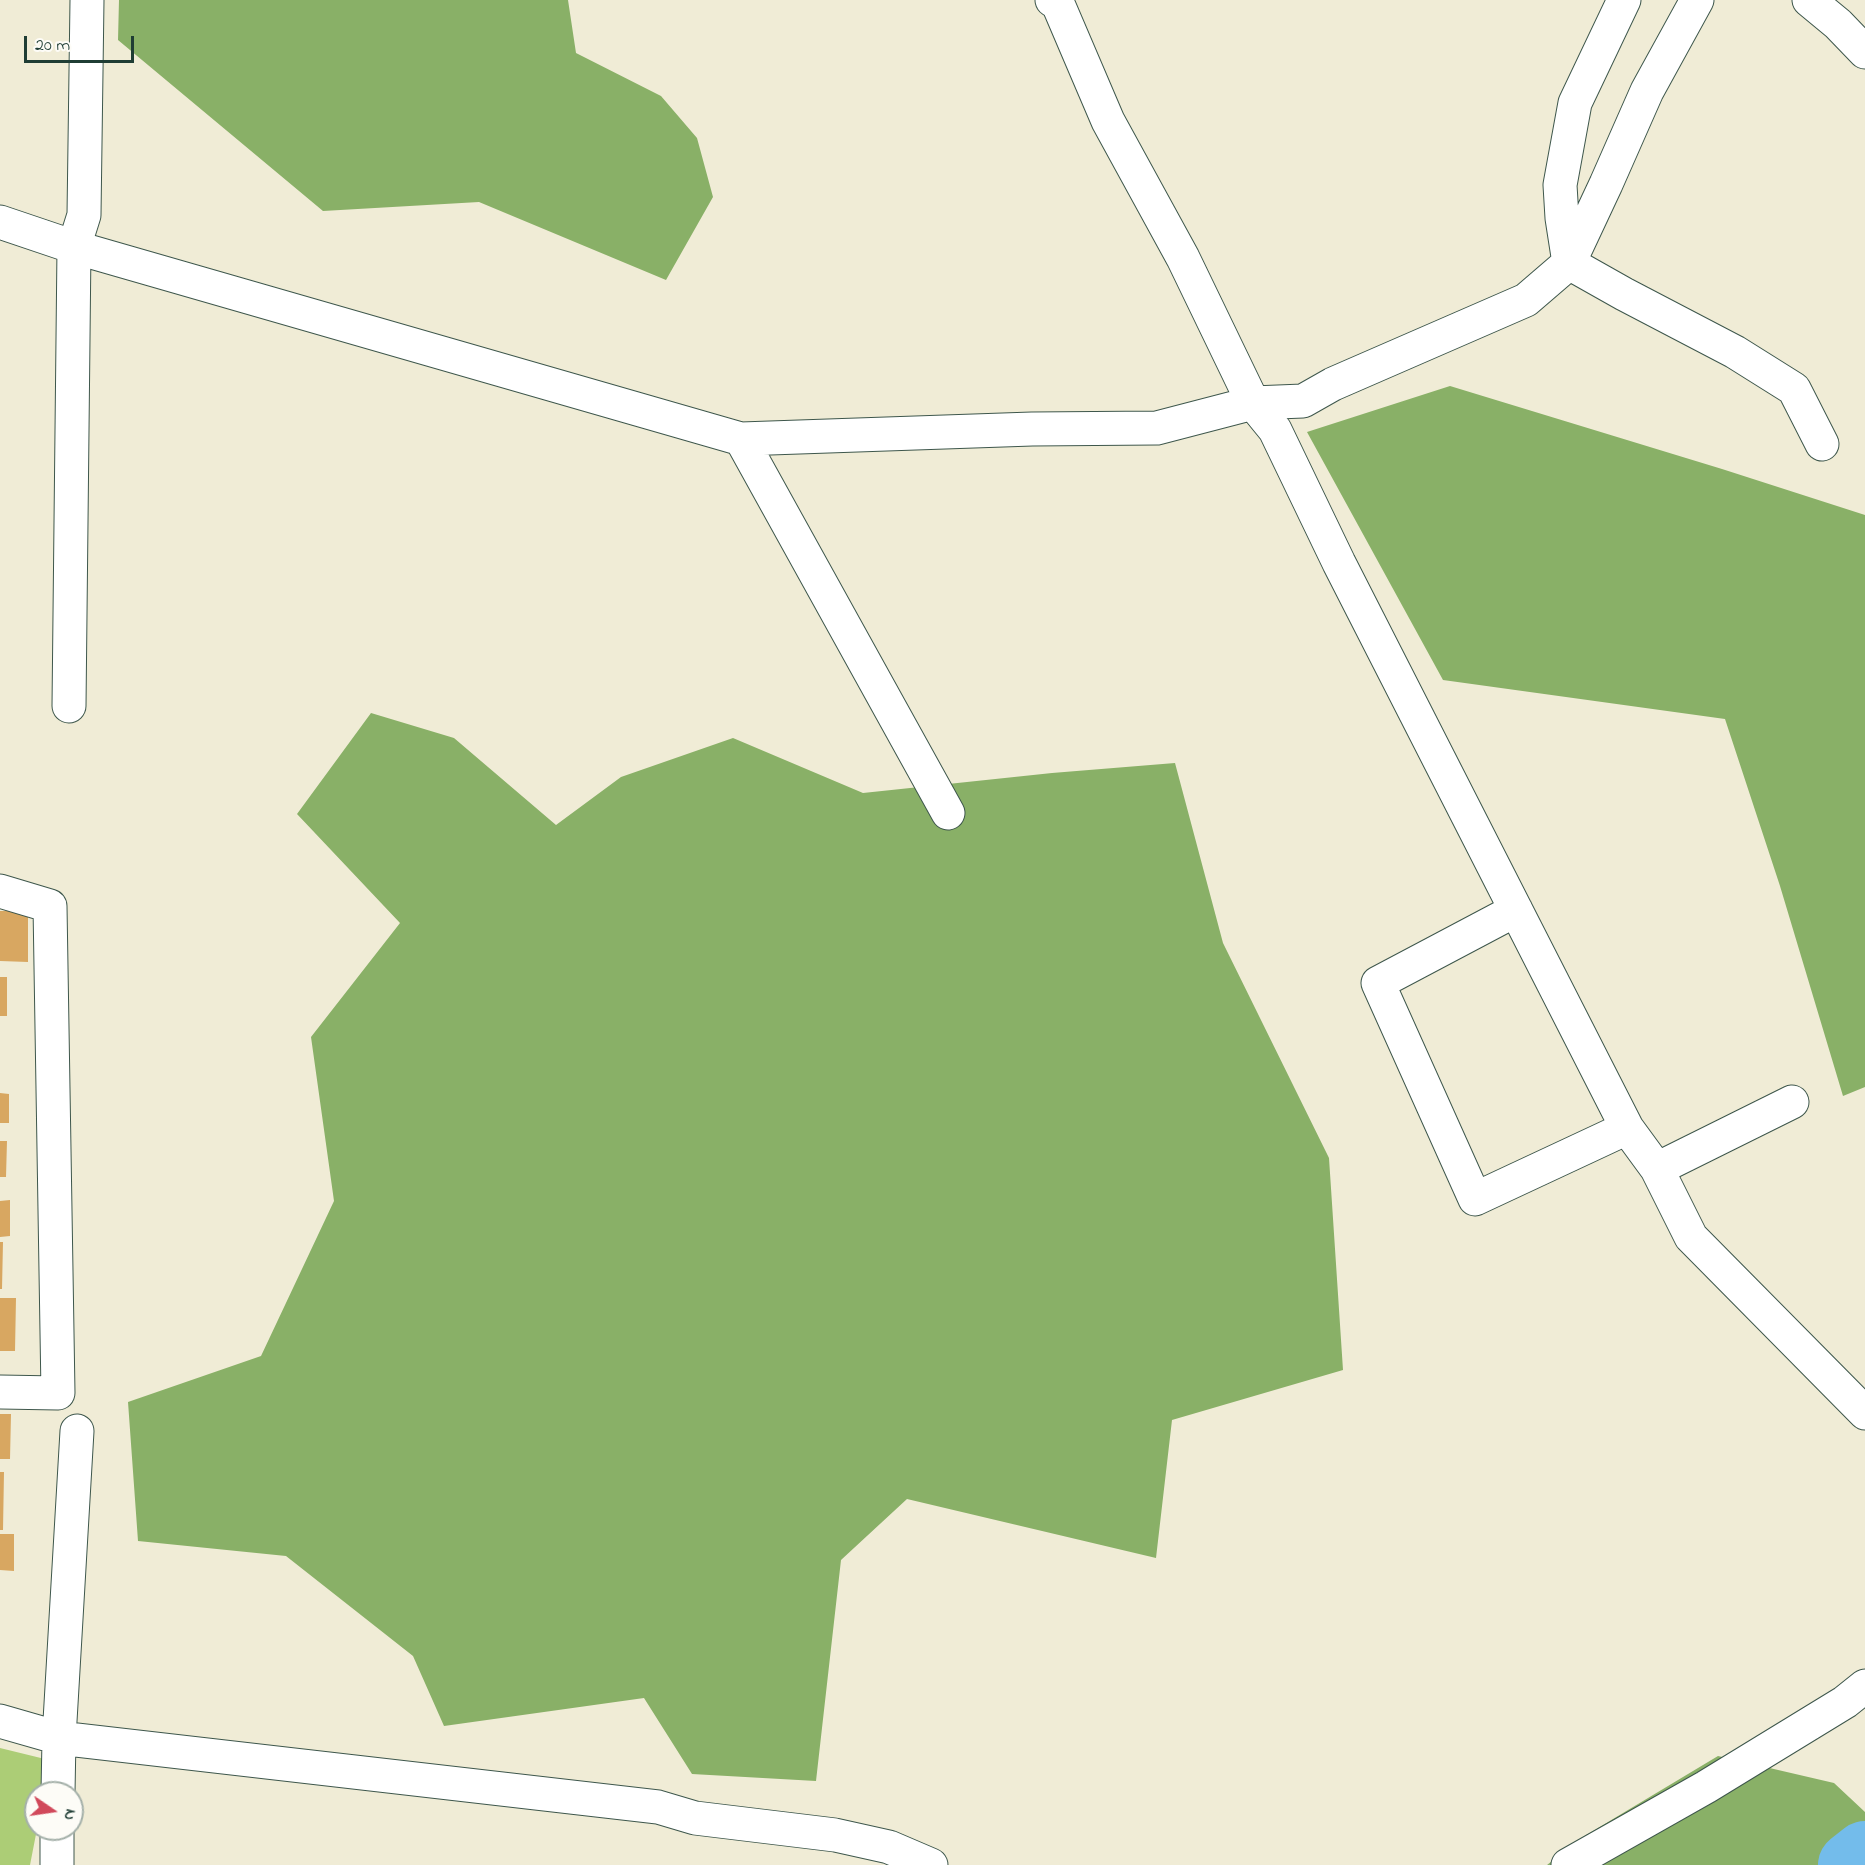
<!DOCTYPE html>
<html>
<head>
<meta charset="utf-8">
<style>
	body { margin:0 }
	#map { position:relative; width:1865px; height:1865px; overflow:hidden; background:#f0ecd6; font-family:"Indie Flower",sans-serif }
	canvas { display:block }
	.north { position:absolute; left:24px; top:1781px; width:60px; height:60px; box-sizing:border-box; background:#fdfcf7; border:2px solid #a4b0a9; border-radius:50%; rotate:103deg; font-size:16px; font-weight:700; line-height:24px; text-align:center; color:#1f3d34 }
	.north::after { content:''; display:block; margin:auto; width:21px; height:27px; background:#d1495b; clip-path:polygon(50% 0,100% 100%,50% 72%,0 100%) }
	.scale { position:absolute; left:24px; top:36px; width:110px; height:27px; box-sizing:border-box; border:3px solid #1f3d34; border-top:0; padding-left:8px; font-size:18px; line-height:21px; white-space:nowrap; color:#1f3d34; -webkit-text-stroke:4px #fdfcf7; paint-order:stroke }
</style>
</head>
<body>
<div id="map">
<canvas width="1865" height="1865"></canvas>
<div class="north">N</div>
<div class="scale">20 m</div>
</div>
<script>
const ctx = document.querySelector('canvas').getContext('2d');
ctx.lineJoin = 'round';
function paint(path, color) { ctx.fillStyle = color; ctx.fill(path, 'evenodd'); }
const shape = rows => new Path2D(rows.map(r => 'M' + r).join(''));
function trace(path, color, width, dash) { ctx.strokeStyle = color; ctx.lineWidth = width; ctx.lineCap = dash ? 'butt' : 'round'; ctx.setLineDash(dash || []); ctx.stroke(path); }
paint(shape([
	[0,1748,49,1760,43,1793,36,1793,37,1829,30,1865,0,1865]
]), '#accd76');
paint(shape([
	[119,0,568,0,576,53,661,96,697,138,713,197,666,280,479,202,323,211,118,40],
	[1450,386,1722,469,1865,515,1865,1087,1843,1096,1780,886,1725,719,1443,680,1307,432],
	[371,713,454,738,556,825,621,777,733,738,863,793,1052,773,1175,763,1223,943,1329,1158,1343,1370,1172,1420,1156,1558,907,1499,841,1560,816,1781,692,1774,644,1698,444,1726,413,1656,286,1556,138,1541,128,1402,261,1356,334,1201,311,1037,400,923,297,814],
	[1718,1756,1834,1783,1865,1812,1865,1865,1547,1865,1578,1840]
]), '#89b067');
trace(shape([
	[1851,1865,1865,1854]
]), '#73bceb', 66);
paint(shape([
	[0,911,28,911,28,962,0,961],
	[0,977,7,977,7,1016,0,1016],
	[0,1093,9,1094,9,1123,0,1123],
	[0,1141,7,1141,6,1177,0,1177],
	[10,1200,10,1236,0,1237,0,1201],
	[0,1242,3,1242,2,1289,0,1289],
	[0,1298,16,1298,15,1351,0,1351],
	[0,1414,11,1414,10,1459,0,1459],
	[0,1472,4,1472,3,1530,0,1530],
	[0,1534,14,1534,14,1571,0,1570]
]), '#d8a761');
const minor = shape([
	[1052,0,1058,4,1108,121,1183,258,1253,403,1275,430,1339,563,1627,1128,1657,1169,1691,1237,1865,1413],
	[1809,0,1838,24,1865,52],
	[0,222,74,247,741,439,1032,429,1157,428,1253,403,1303,401,1333,384,1526,300,1569,263,1606,184,1647,91,1697,0],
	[1569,263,1624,294,1735,352,1794,389,1822,444],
	[1569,263,1562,218,1560,185,1575,103,1624,0],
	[741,439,948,813],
	[69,706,74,247,84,215,87,0],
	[0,891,50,906,58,1393,0,1392],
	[1516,910,1378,983,1475,1199,1627,1128],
	[1657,1169,1792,1102],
	[0,1721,59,1738,658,1807,695,1818,835,1835,889,1847,931,1865],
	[58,1793,59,1738,77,1431],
	[57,1865,57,1829],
	[1568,1865,1706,1787,1845,1702,1865,1686]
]);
trace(minor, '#3e574c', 35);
trace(minor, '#fff', 33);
</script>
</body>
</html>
